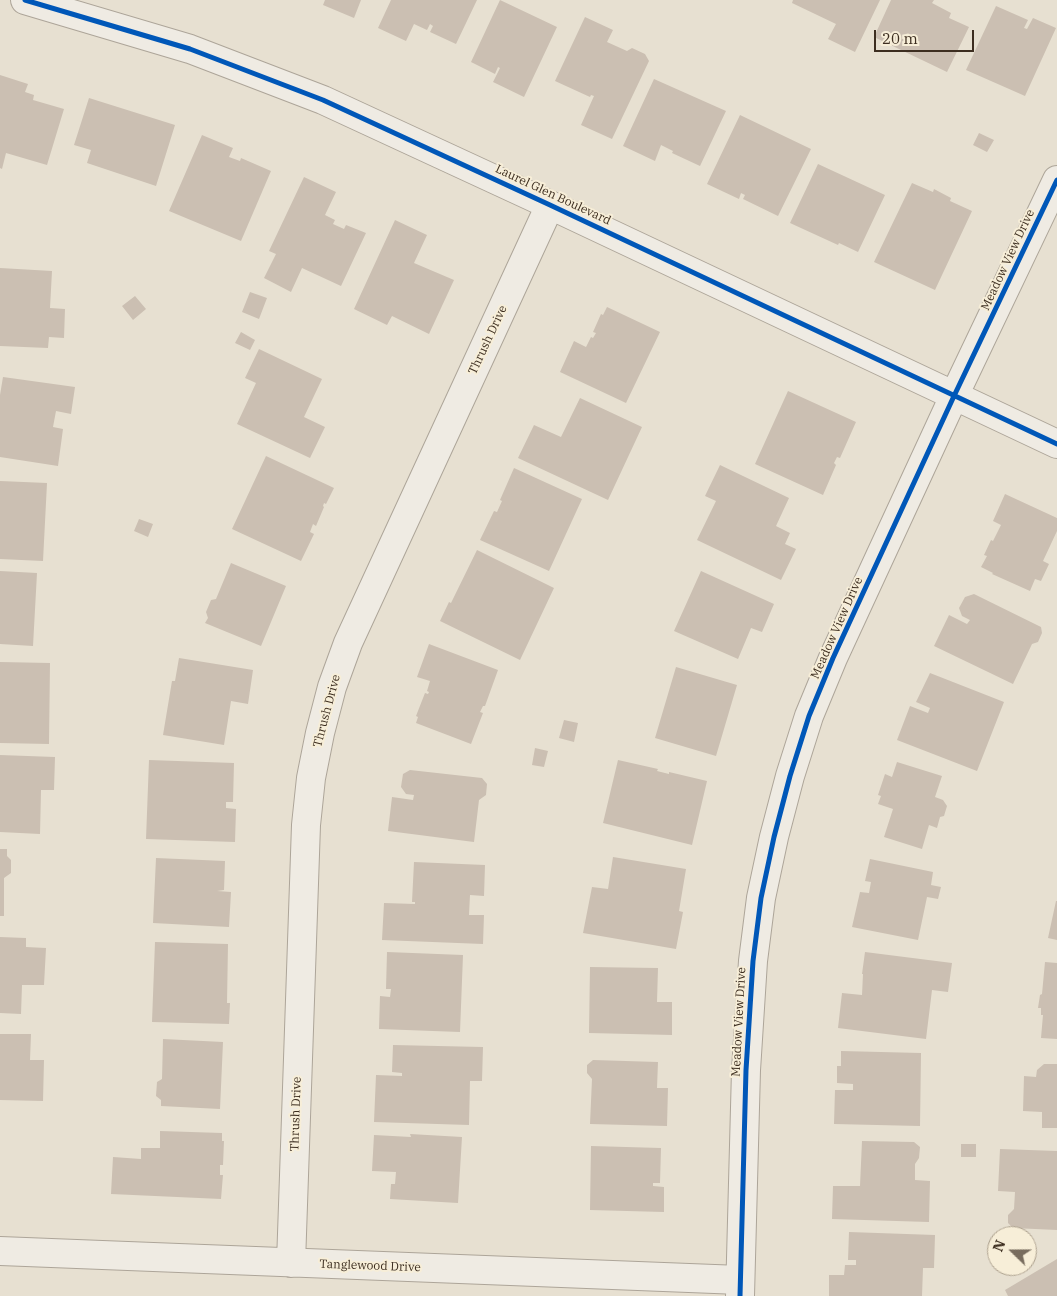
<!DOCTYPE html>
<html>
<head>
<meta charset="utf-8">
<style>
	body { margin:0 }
	#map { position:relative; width:1057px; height:1296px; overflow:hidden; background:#e7e0d1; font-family:"IBM Plex Serif",serif }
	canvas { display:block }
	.north { position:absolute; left:987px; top:1226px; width:50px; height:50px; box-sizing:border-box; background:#f7eed8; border:1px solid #ada18e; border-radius:50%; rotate:292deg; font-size:14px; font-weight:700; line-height:20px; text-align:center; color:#3d2e20 }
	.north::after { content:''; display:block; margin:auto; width:18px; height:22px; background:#786c5e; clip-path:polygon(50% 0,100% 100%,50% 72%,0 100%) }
	.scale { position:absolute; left:874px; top:30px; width:100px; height:22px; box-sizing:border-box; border:2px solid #3d2e20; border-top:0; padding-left:6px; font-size:15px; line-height:18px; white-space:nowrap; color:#3d2e20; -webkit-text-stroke:4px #f7eed8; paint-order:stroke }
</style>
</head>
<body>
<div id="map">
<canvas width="1057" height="1296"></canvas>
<div class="north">N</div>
<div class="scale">20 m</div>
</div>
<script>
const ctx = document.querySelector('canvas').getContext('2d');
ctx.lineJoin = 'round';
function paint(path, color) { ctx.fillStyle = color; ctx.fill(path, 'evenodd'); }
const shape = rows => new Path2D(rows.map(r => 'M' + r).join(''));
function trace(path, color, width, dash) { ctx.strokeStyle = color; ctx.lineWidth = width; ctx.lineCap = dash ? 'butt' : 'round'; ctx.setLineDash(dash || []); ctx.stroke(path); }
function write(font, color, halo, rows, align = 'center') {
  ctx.font = font + ' "IBM Plex Serif",serif'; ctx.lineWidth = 4; ctx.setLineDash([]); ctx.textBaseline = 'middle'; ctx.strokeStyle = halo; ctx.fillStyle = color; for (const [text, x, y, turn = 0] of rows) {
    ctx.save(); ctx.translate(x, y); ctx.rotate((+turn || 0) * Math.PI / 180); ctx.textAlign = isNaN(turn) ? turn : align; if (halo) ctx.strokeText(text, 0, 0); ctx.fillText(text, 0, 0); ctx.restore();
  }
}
paint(shape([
	[325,0,361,0,354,18,323,5],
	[391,0,477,0,456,44,430,32,433,26,430,24,427,30,414,24,406,41,378,28],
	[500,0,557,27,524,97,493,82,500,68,498,67,495,74,471,62],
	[793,0,880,0,855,52,828,39,836,24,792,3],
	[891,0,934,0,932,3,951,13,949,18,969,27,947,72,874,37],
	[996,6,1028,20,1024,28,1027,29,1033,18,1056,28,1025,96,966,70],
	[585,17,613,30,607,42,627,51,632,48,645,54,649,61,612,139,581,125,594,96,591,95,590,97,555,81],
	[0,75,28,84,25,92,34,95,33,100,64,109,47,165,6,153,2,169,0,168],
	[654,79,726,111,700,166,672,153,673,151,661,145,655,161,623,146],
	[89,98,175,125,156,186,87,163,91,150,74,145],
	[740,115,811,149,778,216,743,199,745,195,741,193,739,199,707,184],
	[979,133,994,140,987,152,973,145],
	[202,135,233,148,229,157,240,161,241,158,271,171,241,241,169,211],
	[818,164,885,195,858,252,839,243,838,245,790,223],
	[304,177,336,192,325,215,335,220,333,224,344,229,346,225,366,233,341,286,302,268,291,292,264,278,276,254,269,251],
	[912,183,933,192,934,189,951,198,950,201,972,211,935,290,874,262],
	[395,220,427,235,414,263,454,280,429,334,392,316,387,325,354,309],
	[0,268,52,271,50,308,65,309,64,338,49,337,48,348,0,346],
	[250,292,267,298,259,319,242,312],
	[135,296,146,309,133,320,122,306],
	[607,307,660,332,626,403,560,372,574,341,586,347,591,337,593,338,596,333,593,332,601,314,603,315],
	[241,332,255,340,250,350,235,343],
	[259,349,322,379,304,417,325,427,310,458,237,424,256,383,245,378],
	[3,377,75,387,71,414,56,411,53,427,63,429,58,466,0,457,0,395],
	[788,391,856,422,840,458,837,457,834,463,836,465,823,495,755,464],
	[580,398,642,427,608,500,518,458,534,425,561,437],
	[266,456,334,488,326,504,324,503,323,506,324,507,316,526,313,524,310,532,314,534,301,561,232,529],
	[720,465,789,498,776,526,790,533,785,544,796,549,781,580,697,540,716,501,705,496],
	[514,468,582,499,549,571,480,540,494,511,497,512,502,501,500,500],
	[0,481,47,483,43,561,0,559],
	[1005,494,1057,518,1057,531,1043,561,1049,564,1041,581,1035,579,1030,591,992,574,993,573,981,567,987,556,984,555,991,540,993,541,1001,525,993,521],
	[139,519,153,524,148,537,134,531],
	[477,550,554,588,520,660,440,621,449,602,451,603],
	[231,563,286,586,261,646,205,623,208,618,206,612,211,600,216,599],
	[0,571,37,573,33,646,0,644],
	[701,571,774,604,762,632,751,628,738,659,674,631],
	[974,594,1041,627,1042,633,1038,642,1032,644,1013,684,934,646,949,615,967,624,970,620,962,616,959,608,965,597],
	[429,644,498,670,485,706,483,706,480,712,483,713,471,744,416,723,418,717,416,716,425,693,428,694,429,692,427,691,430,681,417,677],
	[179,658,253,670,248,704,231,701,224,745,163,735,172,681,175,681],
	[0,662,50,663,49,744,0,743],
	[676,667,737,685,716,756,655,738],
	[930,673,1004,702,977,771,897,740,910,706,928,713,930,708,916,702],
	[564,720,578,723,574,742,559,738],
	[535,748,548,751,544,767,532,765],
	[0,755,55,757,54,790,41,790,40,834,0,832],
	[149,760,234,763,233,802,226,802,226,808,236,809,235,842,146,839],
	[618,760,658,769,657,771,669,774,669,772,707,781,692,845,603,823],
	[897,762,942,776,935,797,943,800,947,806,944,816,940,817,937,828,929,825,922,849,884,837,893,809,878,804,881,796,878,795,885,774,892,777],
	[410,770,482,778,487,784,486,795,479,800,474,842,388,831,392,797,413,800,414,795,406,794,401,787,403,774],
	[0,849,7,849,7,856,11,860,11,873,4,878,4,916,0,916],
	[613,857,686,869,679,911,683,912,676,949,583,933,592,887,608,889],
	[156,858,225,861,224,890,217,891,231,892,229,927,153,923],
	[870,859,933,872,931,885,941,887,938,899,927,897,918,940,852,927,860,892,869,893,871,882,865,881],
	[414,862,485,865,484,896,470,895,469,915,484,915,483,944,382,940,384,903,415,904,415,902,412,902],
	[1056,901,1057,901,1057,940,1048,938],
	[0,937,26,938,26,947,46,948,44,985,22,985,21,1014,0,1013],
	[155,942,228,944,227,1003,230,1003,229,1024,152,1022],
	[387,952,463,955,460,1032,379,1029,380,996,390,997,391,989,386,989],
	[865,952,952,963,948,992,932,990,926,1039,838,1028,842,993,862,995,863,974,862,974],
	[1045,962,1057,963,1057,1039,1041,1038,1043,1015,1041,1015,1041,1008,1038,1008,1040,995,1042,994],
	[590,967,658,968,657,1002,672,1002,672,1035,589,1033],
	[0,1034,31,1034,30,1060,44,1060,43,1101,0,1100],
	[163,1039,223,1042,220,1109,161,1106,161,1100,156,1096,157,1082,162,1079],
	[393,1045,483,1047,482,1081,470,1081,469,1125,374,1122,376,1075,402,1076,402,1073,392,1072],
	[841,1051,921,1053,920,1126,834,1124,835,1090,853,1090,853,1084,837,1083,837,1066,841,1066],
	[593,1060,658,1062,657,1088,668,1088,667,1126,590,1124,592,1079,587,1073,587,1065],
	[1044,1064,1057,1064,1057,1128,1042,1128,1042,1112,1023,1111,1024,1076,1036,1077,1037,1070],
	[160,1131,222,1133,222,1141,224,1141,223,1165,220,1165,220,1175,223,1175,221,1199,111,1194,113,1157,141,1159,141,1148,160,1148],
	[410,1134,462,1137,458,1203,390,1199,391,1184,395,1184,396,1172,372,1171,374,1135,411,1137],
	[862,1141,914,1142,920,1147,919,1158,915,1164,915,1180,930,1181,929,1222,832,1219,833,1186,860,1186],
	[961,1144,976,1144,976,1157,961,1157],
	[591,1146,661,1148,660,1183,653,1183,653,1186,664,1187,664,1212,590,1210],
	[1000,1149,1057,1151,1057,1230,1013,1228,1008,1223,1008,1215,1014,1209,1015,1192,998,1191],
	[849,1232,935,1235,934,1268,923,1268,922,1296,829,1296,829,1275,844,1275,845,1265,856,1265,856,1260,848,1260],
	[1057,1259,1057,1296,1008,1296,1005,1290],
	[1001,1266,1021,1266,1021,1268,1001,1269]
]), '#cbbfb2');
const minor = shape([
	[25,0,190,49,323,100,550,205,1057,444],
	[0,1251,740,1280],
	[291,1263,306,825,311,778,320,733,332,687,348,643,550,205],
	[740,1296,746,1070,753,961,761,898,774,837,790,776,809,716,833,658,954,396,1057,180]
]);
trace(minor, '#ada599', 30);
trace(minor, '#efebe3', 28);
trace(shape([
	[25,0,190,49,323,100,550,205,1057,444],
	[740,1296,746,1070,753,961,761,898,774,837,790,776,809,716,833,658,954,396,1057,180]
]), '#0057b8', 5);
write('12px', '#3d2e20', '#f7eed8', [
	["Laurel Glen Boulevard",553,195,25],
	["Meadow View Drive",1008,260,-65],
	["Thrush Drive",488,340,-65],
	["Meadow View Drive",837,628,-66],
	["Thrush Drive",327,711,-75],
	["Meadow View Drive",739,1022,-87],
	["Thrush Drive",296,1114,-88],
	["Tanglewood Drive",370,1266,2]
]);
</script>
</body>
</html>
